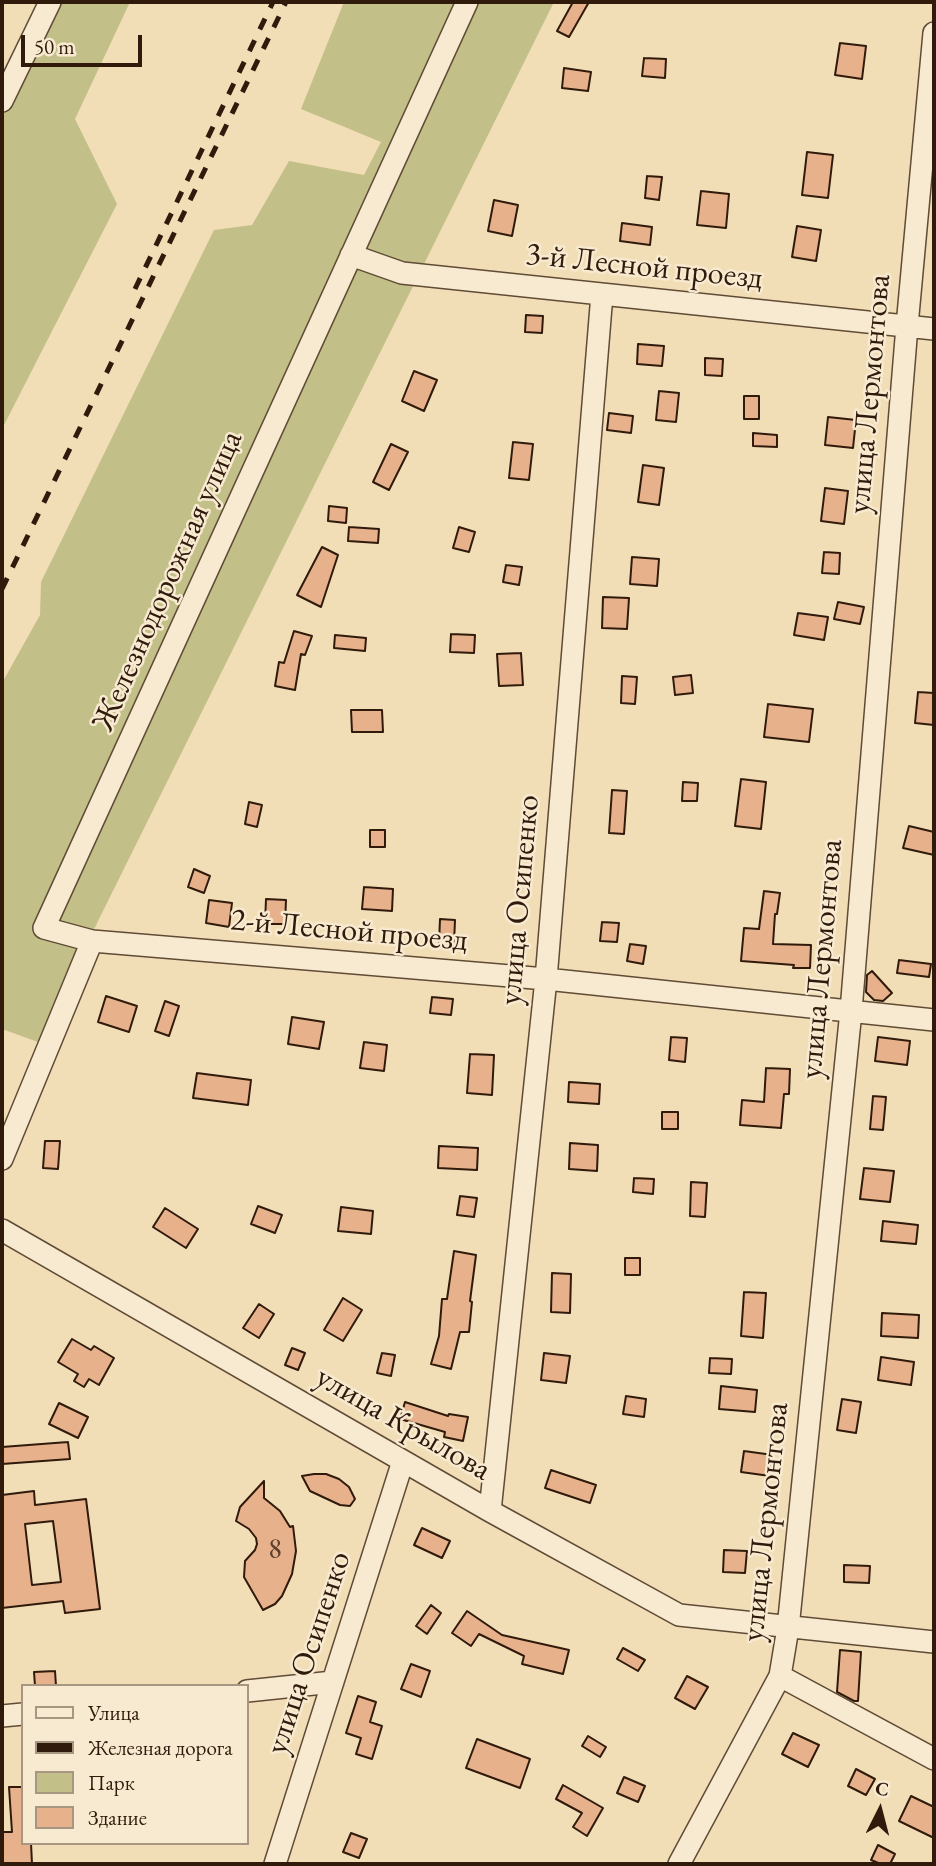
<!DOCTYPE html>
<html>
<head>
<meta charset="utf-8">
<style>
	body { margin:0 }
	#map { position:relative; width:936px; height:1866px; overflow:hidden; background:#f2deb6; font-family:"EB Garamond",serif }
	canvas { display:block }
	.frame { position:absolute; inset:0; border:4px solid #301a0c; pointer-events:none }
	.legend { position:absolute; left:21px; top:1684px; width:228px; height:161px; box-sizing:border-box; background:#f7ead0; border:2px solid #a79782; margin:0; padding:9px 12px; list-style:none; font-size:21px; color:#301a0c }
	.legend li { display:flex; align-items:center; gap:14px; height:35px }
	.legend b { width:35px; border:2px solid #a79782 }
	.north { position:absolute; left:845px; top:1775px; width:70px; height:70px; -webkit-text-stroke:5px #f7ead0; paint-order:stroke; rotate:6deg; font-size:19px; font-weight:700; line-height:28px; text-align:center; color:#301a0c }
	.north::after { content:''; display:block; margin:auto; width:24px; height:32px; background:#301a0c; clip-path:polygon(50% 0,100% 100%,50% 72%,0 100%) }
	.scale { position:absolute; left:21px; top:35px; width:121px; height:32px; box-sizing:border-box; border:4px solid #301a0c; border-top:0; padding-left:9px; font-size:21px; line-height:24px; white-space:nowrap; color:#301a0c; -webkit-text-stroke:5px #f7ead0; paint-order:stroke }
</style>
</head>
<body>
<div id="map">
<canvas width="936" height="1866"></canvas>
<div class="frame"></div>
<ul class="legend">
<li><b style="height:9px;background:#f7ead0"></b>Улица</li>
<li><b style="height:9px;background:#301a0c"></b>Железная дорога</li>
<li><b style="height:19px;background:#c2bf88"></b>Парк</li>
<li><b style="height:19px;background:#e6b18b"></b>Здание</li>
</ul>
<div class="north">С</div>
<div class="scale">50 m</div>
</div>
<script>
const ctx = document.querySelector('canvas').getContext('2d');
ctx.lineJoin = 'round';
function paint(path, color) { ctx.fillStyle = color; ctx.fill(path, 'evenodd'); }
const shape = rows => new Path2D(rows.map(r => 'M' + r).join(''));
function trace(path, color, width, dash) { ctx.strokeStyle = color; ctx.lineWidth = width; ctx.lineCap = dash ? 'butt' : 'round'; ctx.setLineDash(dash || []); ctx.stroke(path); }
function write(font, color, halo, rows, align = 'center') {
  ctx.font = font + ' "EB Garamond",serif'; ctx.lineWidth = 5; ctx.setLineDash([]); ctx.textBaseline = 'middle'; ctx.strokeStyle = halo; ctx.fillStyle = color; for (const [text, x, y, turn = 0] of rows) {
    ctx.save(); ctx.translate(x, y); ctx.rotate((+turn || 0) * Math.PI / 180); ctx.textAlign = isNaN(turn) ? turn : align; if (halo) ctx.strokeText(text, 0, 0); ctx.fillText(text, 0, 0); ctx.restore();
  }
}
paint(shape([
	[56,2,130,2,75,119,117,204,2,429,2,112],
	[344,2,554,2,38,1042,2,1029,2,683,40,615,41,582,214,230,252,225,289,161,364,175,381,142,301,109]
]), '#c2bf88');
const building = shape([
	[573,2,589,2,569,37,557,31,573,2],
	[840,43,866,46,862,79,835,75,840,43],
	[644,58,666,59,665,78,642,76,644,58],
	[564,68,591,72,588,91,562,88,564,68],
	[807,152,833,155,828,198,802,195,807,152],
	[647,176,662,177,659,200,645,198,647,176],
	[701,191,729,194,726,228,697,225,701,191],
	[494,200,518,205,512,236,488,231,494,200],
	[622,223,652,227,650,245,620,241,622,223],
	[797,226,821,230,816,261,792,257,797,226],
	[526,315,543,316,542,333,525,332,526,315],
	[638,344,664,346,662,366,637,364,638,344],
	[705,358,723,359,722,376,705,375,705,358],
	[414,371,437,380,424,411,402,401,414,371],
	[659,391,679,393,676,422,656,420,659,391],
	[744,396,759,396,759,419,744,419,744,396],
	[609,413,633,416,631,433,607,430,609,413],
	[828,417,856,420,853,448,825,445,828,417],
	[753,433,777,435,777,447,753,446,753,433],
	[513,442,533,444,529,480,509,478,513,442],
	[391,444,408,452,389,490,373,482,391,444],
	[643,465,664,468,659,505,638,502,643,465],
	[825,488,848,491,844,524,821,521,825,488],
	[329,506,347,508,346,523,328,521,329,506],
	[349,527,379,529,378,543,348,541,349,527],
	[459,527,475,532,469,552,453,548,459,527],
	[322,547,338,555,321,607,297,595,322,547],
	[824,552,840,553,839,574,822,573,824,552],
	[632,557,659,559,657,586,630,584,632,557],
	[506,565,522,567,519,585,503,582,506,565],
	[603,597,629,598,627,629,602,628,603,597],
	[838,602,864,607,860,624,834,619,838,602],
	[798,613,828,617,824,640,794,635,798,613],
	[294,631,312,636,305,655,301,654,295,690,275,686,279,662,284,663,294,631],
	[451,634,475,635,474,653,450,652,451,634],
	[335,635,366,638,365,651,334,648,335,635],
	[521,653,523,685,499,686,497,654,521,653],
	[691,675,693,693,675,695,673,677,691,675],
	[622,676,637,677,635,704,621,703,622,676],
	[918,692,934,693,934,725,915,723,918,692],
	[768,704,813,709,809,742,764,737,768,704],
	[351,710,382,710,383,732,352,732,351,710],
	[741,779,766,782,761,829,735,826,741,779],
	[683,782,698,783,697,801,682,801,683,782],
	[612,790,627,791,624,834,609,833,612,790],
	[249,802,262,805,257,827,245,824,249,802],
	[909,826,934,832,934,855,903,848,909,826],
	[370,830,385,830,385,847,370,847,370,830],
	[194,869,210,876,204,893,188,887,194,869],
	[364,887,393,889,392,911,362,909,364,887],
	[764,891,780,893,777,914,775,914,773,944,811,945,810,968,793,968,794,965,741,961,744,928,759,929,764,891],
	[266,899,286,900,285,924,265,924,266,899],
	[209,900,232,903,229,927,206,923,209,900],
	[440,919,455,920,454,944,439,943,440,919],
	[602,922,619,923,617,942,600,941,602,922],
	[630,944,646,946,643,964,627,961,630,944],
	[899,960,931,964,929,977,897,973,899,960],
	[872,971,892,993,883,1001,874,1000,866,992,867,975,872,971],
	[106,996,137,1006,129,1032,98,1022,106,996],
	[432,997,453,999,451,1015,430,1013,432,997],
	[165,1001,179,1006,169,1036,155,1031,165,1001],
	[292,1017,324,1022,319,1049,288,1044,292,1017],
	[671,1037,687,1038,685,1062,669,1060,671,1037],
	[878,1037,910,1041,907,1065,875,1061,878,1037],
	[364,1042,387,1045,384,1071,360,1068,364,1042],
	[470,1054,494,1055,492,1095,467,1093,470,1054],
	[766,1068,790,1069,789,1094,784,1094,781,1128,740,1125,742,1100,764,1102,766,1068],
	[197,1073,251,1080,248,1105,193,1098,197,1073],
	[569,1082,600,1084,599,1104,568,1102,569,1082],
	[873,1096,886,1097,883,1130,870,1129,873,1096],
	[662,1112,678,1112,678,1129,662,1129,662,1112],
	[45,1141,60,1141,58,1169,43,1168,45,1141],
	[570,1143,598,1145,597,1171,569,1169,570,1143],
	[439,1146,478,1148,477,1170,438,1168,439,1146],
	[864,1168,894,1171,890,1202,860,1199,864,1168],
	[634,1178,654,1179,653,1194,633,1192,634,1178],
	[691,1182,707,1183,705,1217,690,1216,691,1182],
	[460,1196,477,1198,474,1217,457,1215,460,1196],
	[258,1206,282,1215,275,1233,251,1224,258,1206],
	[341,1207,373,1211,371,1234,338,1231,341,1207],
	[165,1208,198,1229,186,1248,153,1227,165,1208],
	[883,1221,918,1225,916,1244,881,1241,883,1221],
	[454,1251,476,1255,470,1301,472,1302,469,1332,460,1332,451,1369,431,1364,439,1336,442,1299,447,1299,454,1251],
	[625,1258,640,1258,640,1275,625,1275,625,1258],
	[552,1273,571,1274,570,1313,551,1312,552,1273],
	[744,1292,766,1293,763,1338,741,1336,744,1292],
	[343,1298,362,1310,343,1341,324,1330,343,1298],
	[259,1304,274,1314,259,1338,243,1328,259,1304],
	[882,1313,919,1315,918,1338,881,1336,882,1313],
	[72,1339,91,1350,94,1346,114,1358,99,1385,89,1379,84,1387,74,1381,78,1374,58,1362,72,1339],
	[292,1348,305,1353,298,1370,285,1365,292,1348],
	[382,1353,395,1355,391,1376,377,1373,382,1353],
	[544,1353,570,1356,566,1383,541,1380,544,1353],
	[881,1357,914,1362,911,1385,878,1380,881,1357],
	[710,1358,732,1359,731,1374,709,1373,710,1358],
	[721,1386,757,1390,755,1412,719,1409,721,1386],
	[626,1396,646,1399,644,1417,623,1414,626,1396],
	[842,1399,861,1402,856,1433,837,1430,842,1399],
	[405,1402,448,1416,449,1414,468,1417,463,1441,444,1437,445,1432,400,1419,405,1402],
	[59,1403,88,1417,78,1438,49,1424,59,1403],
	[68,1442,70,1459,2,1464,2,1447,68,1442],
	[744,1451,773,1455,770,1476,741,1472,744,1451],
	[551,1470,596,1485,590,1503,545,1488,551,1470],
	[314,1474,326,1474,339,1479,349,1487,355,1499,350,1506,340,1505,310,1491,302,1476,314,1474],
	[264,1481,264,1498,280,1511,290,1527,293,1526,296,1551,292,1574,282,1596,275,1604,263,1610,244,1577,245,1561,255,1550,257,1544,256,1538,249,1529,236,1521,240,1507,264,1481],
	[34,1491,35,1505,86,1499,100,1609,65,1613,63,1601,2,1608,2,1495,34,1491],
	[53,1521,61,1582,32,1585,25,1524,53,1521],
	[422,1528,450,1541,442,1558,414,1545,422,1528],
	[724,1550,747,1551,745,1573,723,1572,724,1550],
	[844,1565,870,1566,869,1583,844,1582,844,1565],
	[431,1605,441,1613,427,1634,416,1626,431,1605],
	[467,1611,502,1635,569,1650,563,1674,522,1664,524,1656,479,1634,471,1646,452,1633,467,1611],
	[623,1648,645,1660,638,1671,617,1659,623,1648],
	[840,1650,861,1652,858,1701,854,1701,837,1692,840,1650],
	[411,1664,430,1671,421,1697,401,1689,411,1664],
	[55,1671,56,1686,35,1686,34,1672,55,1671],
	[687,1676,708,1687,695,1709,675,1698,687,1676],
	[358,1696,376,1702,370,1722,382,1726,372,1759,356,1754,361,1738,346,1733,358,1696],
	[793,1733,819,1745,808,1767,782,1754,793,1733],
	[588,1736,606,1747,600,1757,582,1746,588,1736],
	[477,1739,530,1759,520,1788,466,1768,477,1739],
	[856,1769,875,1779,866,1795,848,1786,856,1769],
	[624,1777,645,1786,638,1802,617,1793,624,1777],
	[563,1785,603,1808,587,1836,573,1827,582,1813,556,1799,563,1785],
	[9,1787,23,1787,23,1843,31,1843,32,1864,2,1864,2,1832,12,1832,9,1787],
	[911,1796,934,1807,934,1838,899,1821,911,1796],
	[351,1833,367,1839,359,1858,343,1852,351,1833],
	[878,1845,895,1854,890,1864,881,1864,871,1860,878,1845]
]);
paint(building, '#e6b18b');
trace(building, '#301a0c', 2);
const minor = shape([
	[2,101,50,2],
	[351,255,402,273,934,329],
	[92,941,546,979,934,1020],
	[2,1159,92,941,44,928,467,2],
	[2,1230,490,1511,679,1615,934,1642],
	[490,1511,546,979,602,294],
	[780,1676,934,1759],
	[247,1691,333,1682],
	[2,1716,23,1714],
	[275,1864,403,1461],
	[679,1864,780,1676,788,1628,851,1011,907,326,934,33]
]);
trace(minor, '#604b36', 24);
trace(minor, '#f7ead0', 21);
trace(shape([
	[135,289,273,2],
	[2,589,286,2]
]), '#301a0c', 5, [12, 12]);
write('28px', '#5e402c', null, [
	["8",275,1550]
]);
write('32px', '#301a0c', '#f7ead0', [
	["3-й Лесной проезд",644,267,6],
	["улица Лермонтова",870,394,-85],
	["Железнодорожная улица",168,581,-66],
	["улица Осипенко",520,900,-85],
	["2-й Лесной проезд",349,931,5],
	["улица Лермонтова",822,959,-85],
	["улица Крылова",403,1424,30],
	["улица Лермонтова",766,1522,-84],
	["улица Осипенко",309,1653,-72]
]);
</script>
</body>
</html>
